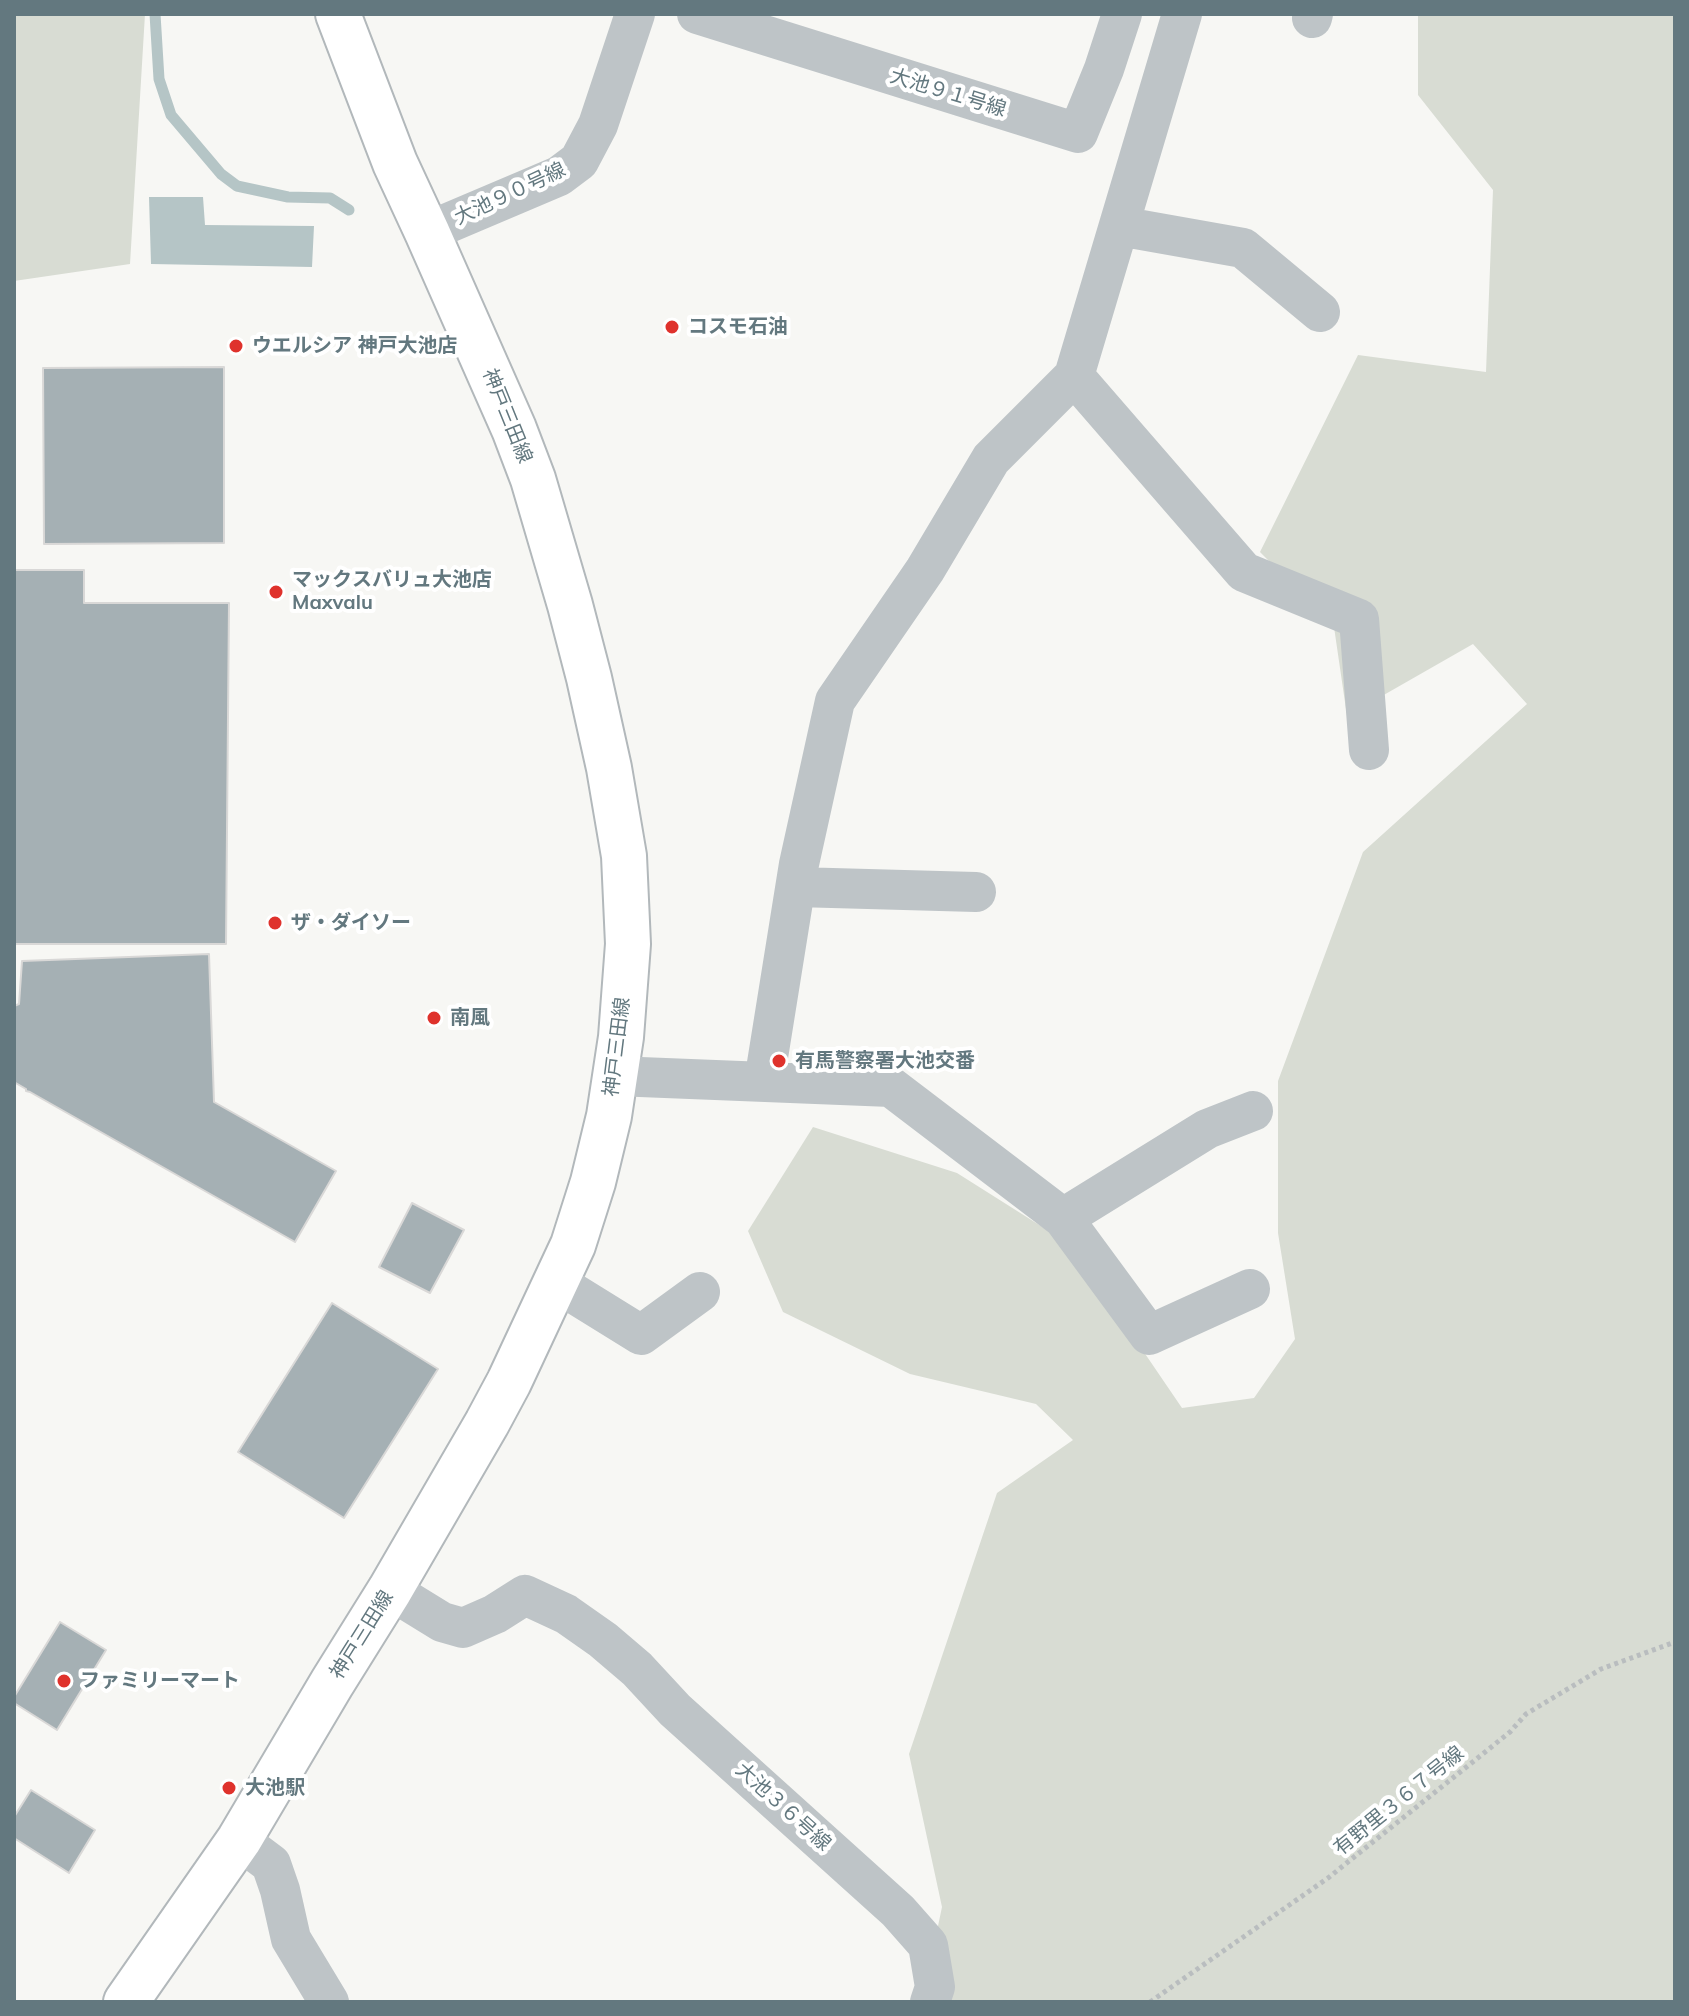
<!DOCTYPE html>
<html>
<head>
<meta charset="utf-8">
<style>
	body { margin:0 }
	#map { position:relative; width:1689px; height:2016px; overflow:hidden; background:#f7f7f4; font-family:Mulish,sans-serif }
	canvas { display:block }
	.frame { position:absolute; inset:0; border:16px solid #63787f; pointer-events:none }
</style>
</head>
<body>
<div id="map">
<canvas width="1689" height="2016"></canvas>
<div class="frame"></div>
</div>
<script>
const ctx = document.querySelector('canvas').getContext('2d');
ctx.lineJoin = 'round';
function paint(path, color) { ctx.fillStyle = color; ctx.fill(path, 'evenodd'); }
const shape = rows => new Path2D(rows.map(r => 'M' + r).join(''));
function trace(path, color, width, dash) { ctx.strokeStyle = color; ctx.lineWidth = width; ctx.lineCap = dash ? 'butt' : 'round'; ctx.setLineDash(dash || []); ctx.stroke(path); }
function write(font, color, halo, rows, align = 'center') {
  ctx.font = font + ' Mulish,"Noto Sans JP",sans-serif'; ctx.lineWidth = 8; ctx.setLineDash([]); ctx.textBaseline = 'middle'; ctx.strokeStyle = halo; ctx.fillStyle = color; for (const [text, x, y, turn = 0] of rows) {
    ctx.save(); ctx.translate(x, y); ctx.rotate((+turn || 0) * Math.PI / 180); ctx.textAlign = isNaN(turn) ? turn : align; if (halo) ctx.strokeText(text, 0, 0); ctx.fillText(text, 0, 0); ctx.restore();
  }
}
paint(shape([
	[14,14,145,14,130,264,14,281],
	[1418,14,1675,14,1675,2002,922,2002,942,1907,909,1754,997,1493,1073,1440,1036,1404,910,1374,783,1312,748,1231,813,1127,957,1173,1071,1245,1182,1408,1254,1398,1295,1339,1278,1233,1278,1081,1363,852,1527,704,1473,644,1347,716,1334,627,1260,552,1358,355,1486,372,1493,190,1418,95]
]), '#d8dcd3');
paint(shape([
	[149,197,203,197,205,225,314,226,312,267,151,264]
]), '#b5c5c6');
trace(shape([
	[155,14,159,79,171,115,221,174,237,186,288,197,330,198,349,210]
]), '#b5c5c6', 11);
const building = shape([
	[224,367,224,543,44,544,43,368,224,367],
	[14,570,84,570,84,603,229,603,226,944,14,944,14,570],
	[209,954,214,1102,336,1171,295,1242,30,1092,26,1091,26,1089,14,1082,14,1006,19,1004,22,961,209,954],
	[412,1203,464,1230,430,1293,379,1267,412,1203],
	[332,1303,438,1369,344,1518,238,1452,332,1303],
	[60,1622,106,1650,57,1730,14,1703,14,1697,60,1622],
	[31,1790,95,1830,69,1873,14,1838,14,1817,31,1790]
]);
paint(building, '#a5b0b4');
trace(building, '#d9d8d7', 2);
const primary = shape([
	[126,2002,239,1840,332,1683,390,1590,487,1423,509,1382,573,1245,593,1182,609,1116,621,1037,628,944,624,856,609,768,589,678,570,605,533,479,514,429,427,232,395,163,338,14]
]);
trace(primary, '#b2b8bb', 48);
trace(shape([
	[1150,2002,1328,1878,1510,1732,1526,1714,1601,1669,1675,1642]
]), '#b9bdbf', 5, [4, 4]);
trace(shape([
	[697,14,1078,133,1104,69,1122,14],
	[1312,18,1313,14],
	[1119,226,1243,248,1320,312],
	[427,232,559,176,579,161,598,125,635,14],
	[1074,376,1244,572,1359,619,1369,750],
	[796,887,976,892],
	[615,1076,891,1087,1063,1218,1149,1335,1250,1289],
	[764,1082,799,864,835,701,925,570,991,459,1074,376,1182,14],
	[1063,1218,1207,1129,1253,1111],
	[557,1283,641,1335,700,1292],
	[390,1590,442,1622,463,1628,495,1614,525,1595,566,1614,603,1640,637,1669,675,1710,898,1911,928,1945,935,1987,930,2002],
	[239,1840,271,1864,280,1890,291,1939,329,2002]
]), '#bec4c7', 40);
trace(primary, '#fff', 44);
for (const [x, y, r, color] of [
	[672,327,8,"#df322c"],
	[236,346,8,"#df322c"],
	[276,592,8,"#df322c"],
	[275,923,8,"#df322c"],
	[434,1018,8,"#df322c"],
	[779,1061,8,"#df322c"],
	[64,1681,8,"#df322c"],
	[229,1788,8,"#df322c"]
]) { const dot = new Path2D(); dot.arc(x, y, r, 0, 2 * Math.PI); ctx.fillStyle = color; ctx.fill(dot); trace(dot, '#fff', 3); }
write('20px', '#63787f', '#fff', [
	["大池９１号線",948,93,17],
	["大池９０号線",510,194,-25],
	["神戸三田線",507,416,68],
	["神戸三田線",617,1047,-83],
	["神戸三田線",362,1635,-58],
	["有野里３６７号線",1399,1801,-39],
	["大池３６号線",783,1807,42]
]);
write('bold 20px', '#63787f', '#fff', [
	["コスモ石油",688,327],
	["ウエルシア 神戸大池店",252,346],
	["マックスバリュ大池店",292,580],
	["Maxvalu",292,603],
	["ザ・ダイソー",291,923],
	["南風",450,1018],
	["有馬警察署大池交番",795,1061],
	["ファミリーマート",80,1681],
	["大池駅",245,1788]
], 'left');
</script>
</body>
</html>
